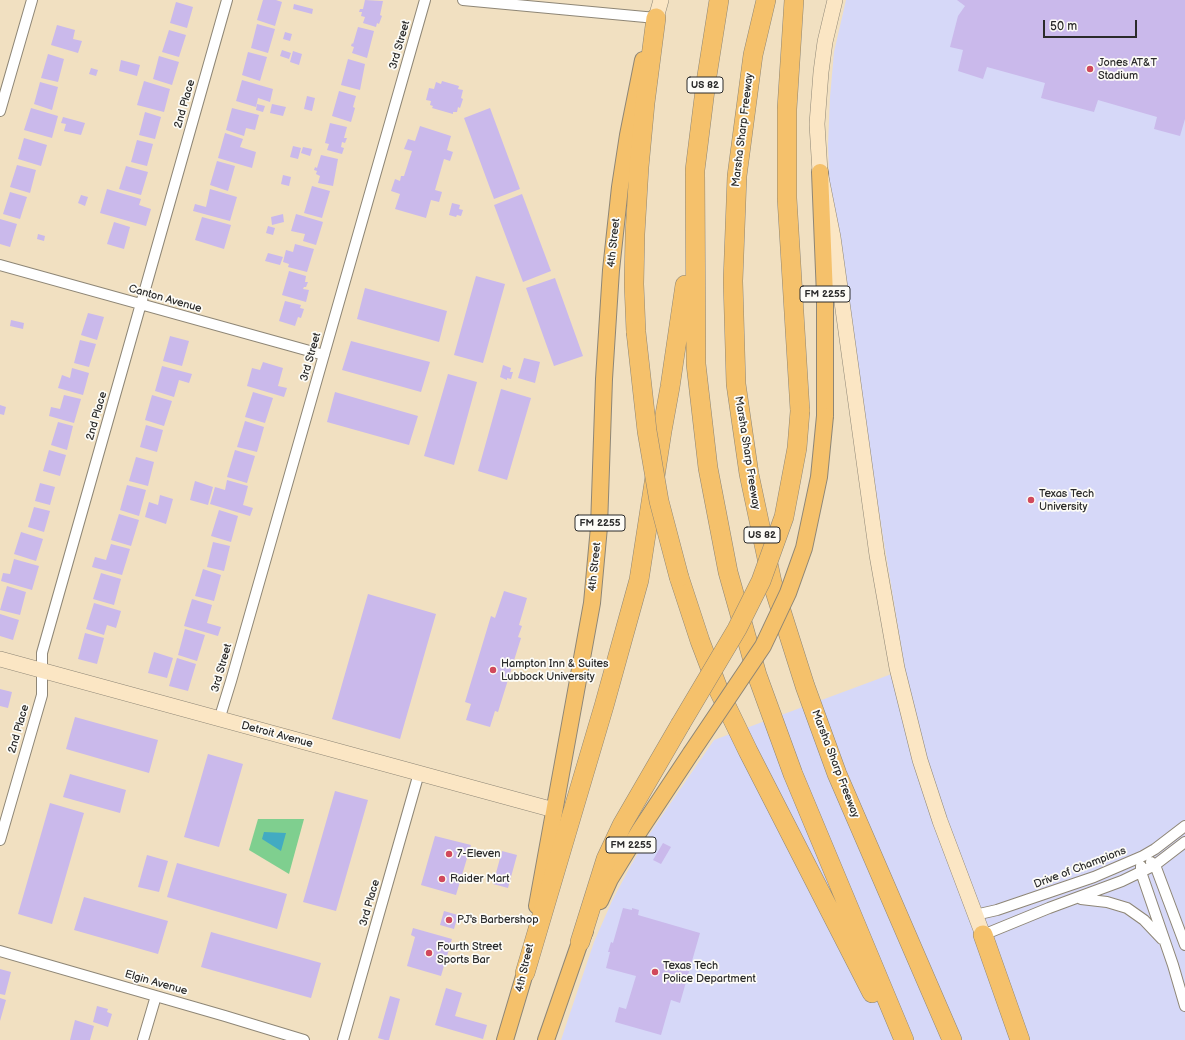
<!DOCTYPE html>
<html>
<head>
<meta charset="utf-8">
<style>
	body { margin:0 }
	#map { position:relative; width:1185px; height:1040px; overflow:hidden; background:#f1e0c1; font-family:"Balsamiq Sans",sans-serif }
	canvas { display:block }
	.scale { position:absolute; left:1043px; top:20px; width:94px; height:18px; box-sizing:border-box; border:2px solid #2b2b2b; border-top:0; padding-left:5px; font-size:12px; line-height:14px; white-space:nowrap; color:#2b2b2b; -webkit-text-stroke:3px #fdfcf7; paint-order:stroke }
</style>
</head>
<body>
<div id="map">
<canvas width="1185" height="1040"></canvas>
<div class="scale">50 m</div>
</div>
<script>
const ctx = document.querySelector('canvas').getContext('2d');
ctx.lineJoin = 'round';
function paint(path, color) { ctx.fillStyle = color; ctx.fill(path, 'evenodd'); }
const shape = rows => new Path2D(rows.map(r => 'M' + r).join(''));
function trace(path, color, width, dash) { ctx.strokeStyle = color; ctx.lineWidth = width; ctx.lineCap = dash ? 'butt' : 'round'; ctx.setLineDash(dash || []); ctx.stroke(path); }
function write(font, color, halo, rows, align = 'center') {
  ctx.font = font + ' "Balsamiq Sans",sans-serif'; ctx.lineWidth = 3.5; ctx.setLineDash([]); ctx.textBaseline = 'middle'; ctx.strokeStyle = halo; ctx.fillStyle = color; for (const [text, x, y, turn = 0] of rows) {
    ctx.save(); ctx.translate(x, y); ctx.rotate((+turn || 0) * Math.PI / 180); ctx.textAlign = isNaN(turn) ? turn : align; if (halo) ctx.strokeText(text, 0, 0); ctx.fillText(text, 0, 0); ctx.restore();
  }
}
paint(shape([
	[846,0,1185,0,1185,1040,561,1040,594,942,612,901,631,865,650,833,714,740,905,669,881,524,830,198,828,145,830,97,834,52]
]), '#d6d8f8');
paint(shape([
	[258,819,304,819,289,874,249,850]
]), '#7fcf8f');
paint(shape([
	[264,832,286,833,281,851,262,839]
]), '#42abc2');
paint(shape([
	[263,0,276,0,282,2,275,26,257,20],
	[365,0,383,1,380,15,382,16,379,24,377,23,376,27,363,23,365,17,361,16,362,12,359,12,360,9,363,9],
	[957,0,1185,0,1185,119,1180,136,1154,129,1157,117,1098,100,1094,112,1041,98,1045,83,987,67,983,79,958,71,963,50,950,47,958,16,965,6],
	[176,2,193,7,187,28,170,23],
	[294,4,313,9,312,14,293,9],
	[257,24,275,29,268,53,251,48],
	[57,25,75,30,73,39,82,41,78,53,51,45],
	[358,27,374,31,367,58,352,53,354,47,351,46,352,43,353,44],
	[169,30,186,35,179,57,162,52],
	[285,32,292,34,290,41,283,39],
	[282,50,291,53,289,59,280,56],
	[293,51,302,54,299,65,290,62],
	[248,52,267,57,260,81,242,75],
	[48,54,64,59,58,82,41,78],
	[159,56,179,62,172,85,153,79],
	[348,59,365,64,360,90,341,85],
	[121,60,140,65,137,76,119,71],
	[91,68,98,70,96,76,89,74],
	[242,80,273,89,270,102,258,98,256,107,236,101],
	[144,81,170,89,164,112,137,105],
	[442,81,459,86,458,89,463,90,461,98,463,99,460,108,458,107,457,112,453,112,453,114,432,108,433,106,430,105,431,101,426,100,429,88,434,89,436,82,441,84],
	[40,82,58,87,52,110,34,104],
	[339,91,356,96,353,107,355,108,351,122,332,116],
	[307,96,315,98,312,111,304,109],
	[257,104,265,106,263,112,256,110],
	[272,104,286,107,283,116,270,113],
	[31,108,58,116,52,138,24,130],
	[232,108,259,115,255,130,246,128,244,136,226,130],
	[490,108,520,189,494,199,464,118],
	[145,112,161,117,155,139,139,135],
	[63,117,85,123,81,135,64,131,66,124,61,123],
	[330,123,347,127,344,138,347,138,345,143,342,142,341,147,344,148,342,154,327,150,329,144,325,143],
	[420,126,451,136,447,150,453,152,450,161,444,159,435,190,442,192,439,202,431,200,426,218,395,209,400,194,391,191,395,179,400,181,401,176,404,176,412,151,404,149,408,139,415,141],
	[225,133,243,139,240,147,256,152,252,168,218,158],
	[24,138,47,145,41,166,18,159],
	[137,140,153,144,147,166,131,162],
	[293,146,301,148,298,159,290,157],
	[303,147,312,149,310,156,301,153],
	[321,155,338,159,333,186,318,183,320,176,316,174,317,171,314,170,315,167,317,168],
	[217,161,235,166,228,191,210,185],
	[17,165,36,170,30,193,10,187],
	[126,166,148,172,141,195,119,189],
	[283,175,291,177,289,186,281,184],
	[312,186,330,191,322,218,304,213],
	[107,189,141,199,139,205,151,209,146,226,100,213],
	[210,189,237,197,230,221,193,211,195,204,206,207],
	[10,192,27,197,20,219,3,214],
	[522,194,551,271,523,282,494,205],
	[81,195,88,197,85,206,78,203],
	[452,203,460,205,459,209,463,210,461,216,457,215,456,217,449,215],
	[283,214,284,222,272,225,271,217],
	[296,214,323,222,316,245,303,241,305,234,291,231],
	[202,217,231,225,224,249,195,240],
	[0,219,17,224,10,247,0,244],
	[114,222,130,227,124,249,107,244],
	[268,226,275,228,273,235,266,233],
	[38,234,45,236,44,241,37,239],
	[295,244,314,249,307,272,288,267,289,264,283,262,286,250,293,252],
	[268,253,283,257,280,265,265,261],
	[289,271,306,276,305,282,308,282,306,287,304,287,303,289,309,290,306,302,282,295],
	[476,276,505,284,483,363,454,355],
	[555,278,583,356,554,366,526,288],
	[365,288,447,311,439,342,357,319],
	[285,301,301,305,300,308,304,309,301,318,298,317,295,326,279,321],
	[88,313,104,317,97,340,81,335],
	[11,320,24,323,23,329,10,326],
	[170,336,189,341,182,366,163,361],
	[80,340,96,344,89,367,74,363],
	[351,341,430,362,421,392,342,370],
	[524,358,540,362,535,383,518,378],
	[263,362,283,368,278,386,287,388,284,397,247,386,252,368,260,370],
	[503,365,511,368,510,372,513,372,511,379,507,378,507,380,500,377],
	[162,366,192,374,189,383,179,380,174,397,155,391],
	[72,368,89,373,83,395,58,388,62,375,70,378],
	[448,374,477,382,454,465,424,456],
	[501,389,531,398,507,480,478,471],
	[253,392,273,398,265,423,245,417],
	[335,392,418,416,409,445,327,422],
	[64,395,81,399,74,423,49,416,51,407,60,409],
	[152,395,172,401,164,426,145,420],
	[0,405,6,407,4,415,0,414],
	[245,421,264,427,257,452,237,447],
	[58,422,73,426,67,450,51,445],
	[146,425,163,430,157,452,140,447],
	[49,450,66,455,60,476,43,471],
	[235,450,255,456,247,483,227,477],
	[136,457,154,462,148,486,129,481],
	[227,480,248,486,243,505,253,508,250,516,210,504,215,487,225,490],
	[195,481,213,487,208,505,190,500],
	[40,483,55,487,50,505,35,501],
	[127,485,146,490,139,516,120,510],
	[160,495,173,499,166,524,145,517,149,502,158,505],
	[34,507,50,511,44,532,28,527],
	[219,510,238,516,231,542,211,536],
	[119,514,139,520,131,546,111,540],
	[21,532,43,539,36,561,14,554],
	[213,542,230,546,224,571,207,567],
	[111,544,130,549,122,575,92,567,95,557,106,560],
	[14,559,39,566,32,590,1,581,3,573,10,574],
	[203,569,221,575,214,601,195,596],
	[101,573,121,579,114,605,93,599],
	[7,586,26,592,20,615,0,610],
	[504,591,527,598,519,625,522,626,518,637,521,638,498,712,495,711,490,727,466,720,471,704,465,702,491,616,495,618],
	[368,594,436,614,400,739,332,719],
	[192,599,212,605,207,623,221,627,218,636,184,626],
	[94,603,121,611,116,628,107,625,104,635,86,629],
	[0,614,19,620,13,640,0,636],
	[185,629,205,635,197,661,178,655],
	[85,633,104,638,97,664,78,659],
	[154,652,173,658,167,678,148,673],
	[177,658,196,664,188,691,169,686],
	[0,689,12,692,8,708,0,706],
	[75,717,158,740,149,773,66,749],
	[208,754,243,764,219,847,184,837],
	[70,774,126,790,120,813,63,797],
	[335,791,368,800,336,911,303,902],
	[50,803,84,813,52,924,18,914],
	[435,836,471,845,456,895,421,885],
	[663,843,671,847,661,864,653,860],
	[502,851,517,855,508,888,493,884],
	[147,855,168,861,159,892,138,887],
	[177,863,287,894,277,929,167,897],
	[84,897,168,921,158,954,74,930],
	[623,908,632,910,632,908,639,910,638,915,700,933,680,1003,671,1000,661,1035,615,1022,619,1007,626,1009,636,976,606,968,610,952,608,952,611,942,613,943],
	[444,911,458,915,454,929,440,925],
	[413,928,452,939,441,976,407,966,415,937,411,935],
	[211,932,321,963,311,998,201,967],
	[0,969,11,972,5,995,0,994],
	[446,988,462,993,455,1016,487,1025,483,1039,435,1025],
	[390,996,400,999,389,1040,385,1040,378,1038],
	[0,998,6,1000,0,1021],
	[97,1006,108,1009,107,1012,112,1014,108,1027,93,1022],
	[75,1020,94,1026,90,1040,70,1040]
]), '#cab9eb');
const street = shape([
	[463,0,656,18],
	[0,111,32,0],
	[0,265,324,355],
	[219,720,231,681,425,0],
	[0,840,42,695,42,653,227,0],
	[1151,862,1155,865,1185,945],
	[1141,866,1141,872,1173,965,1185,1006],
	[1081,899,1107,902,1127,908,1144,920,1162,939],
	[975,915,997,910,1094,877,1143,856,1155,849,1185,826],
	[983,935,1049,908,1122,881,1155,865,1185,842],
	[0,951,225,1016,304,1040],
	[143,1040,156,996],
	[343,1040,419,773]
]);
const secondary = shape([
	[835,0,825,42,821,72,817,124,820,172,833,237,877,555,897,668,920,760,940,821,983,935],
	[656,18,661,0],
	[0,659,554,810]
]);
const primary = shape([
	[820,172,825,296,825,416],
	[600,901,610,879,640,830,691,753],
	[537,906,592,603,599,527,604,379,611,270,620,187,628,135,643,60],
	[505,1040,525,973,528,961],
	[546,1040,580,942,585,931]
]);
const highway = shape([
	[719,0,706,82,695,170,696,364,708,468,728,572,757,675,793,774,904,1040],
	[766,0,753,55,737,176,733,281,736,384,749,474,772,582,805,686,837,774,952,1040],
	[794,0,787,109,787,198,800,411],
	[636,332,634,284,635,234,639,167,645,103,656,18],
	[679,577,700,641,719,691,748,751,872,993],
	[983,935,1020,1040],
	[580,942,606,859,622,825,680,725],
	[525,973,604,706,639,580,662,431,670,387,685,285]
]);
trace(street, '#8e8676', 12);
trace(secondary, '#8e8676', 16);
trace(primary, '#8e8676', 18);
trace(highway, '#8e8676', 20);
trace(street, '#fff', 10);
trace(secondary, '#fbe6c4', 15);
trace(primary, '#f5c16b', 16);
trace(highway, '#f5c16b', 19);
const primaryBridge = shape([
	[691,753,763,646,788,593,804,548,819,477,825,416]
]);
const highwayBridge = shape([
	[636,332,647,431,659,501,679,577],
	[680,725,737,629,761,581,784,517,797,448,800,411]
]);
trace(primaryBridge, '#8e8676', 18, []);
trace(highwayBridge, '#8e8676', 20, []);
trace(primaryBridge, '#f5c16b', 16);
trace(highwayBridge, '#f5c16b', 19);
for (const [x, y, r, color] of [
	[1090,69,4,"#d1495b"],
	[1031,500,4,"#d1495b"],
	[493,670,4,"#d1495b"],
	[449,854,4,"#d1495b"],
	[442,879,4,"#d1495b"],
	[449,920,4,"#d1495b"],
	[429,953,4,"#d1495b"],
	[655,972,4,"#d1495b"]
]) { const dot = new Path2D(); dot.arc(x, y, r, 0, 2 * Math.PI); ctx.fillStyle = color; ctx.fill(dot); trace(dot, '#fdfcf7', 1.5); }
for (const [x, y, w] of [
	[705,85,36],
	[825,294,50],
	[600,523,50],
	[762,535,36],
	[631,845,50]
]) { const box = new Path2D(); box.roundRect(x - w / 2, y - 8, w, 16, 3); ctx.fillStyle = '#fdfcf7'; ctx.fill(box); trace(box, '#2b2b2b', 1); }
write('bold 10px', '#2b2b2b', null, [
	["US 82",705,85],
	["FM 2255",825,294],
	["FM 2255",600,523],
	["US 82",762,535],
	["FM 2255",631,845]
]);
write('11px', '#2b2b2b', '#fdfcf7', [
	["3rd Street",400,45,-74],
	["2nd Place",185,104,-74],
	["Marsha Sharp Freeway",743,130,-83],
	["4th Street",614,243,-84],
	["Canton Avenue",165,299,16],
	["3rd Street",311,357,-74],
	["2nd Place",97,416,-74],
	["Marsha Sharp Freeway",747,453,81],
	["4th Street",595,567,-84],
	["3rd Street",222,668,-74],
	["2nd Place",19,729,-74],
	["Detroit Avenue",277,735,15],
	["Marsha Sharp Freeway",835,764,69],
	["Drive of Champions",1080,868,-21],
	["3rd Place",370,903,-74],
	["4th Street",525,968,-77],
	["Elgin Avenue",156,983,16]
]);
write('11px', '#2b2b2b', '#fdfcf7', [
	["Jones AT&T",1098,63],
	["Stadium",1098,76],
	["Texas Tech",1039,494],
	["University",1039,507],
	["Hampton Inn & Suites",501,664],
	["Lubbock University",501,677],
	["7-Eleven",457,854],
	["Raider Mart",450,879],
	["PJ's Barbershop",457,920],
	["Fourth Street",437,947],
	["Sports Bar",437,960],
	["Texas Tech",663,966],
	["Police Department",663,979]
], 'left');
</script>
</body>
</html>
